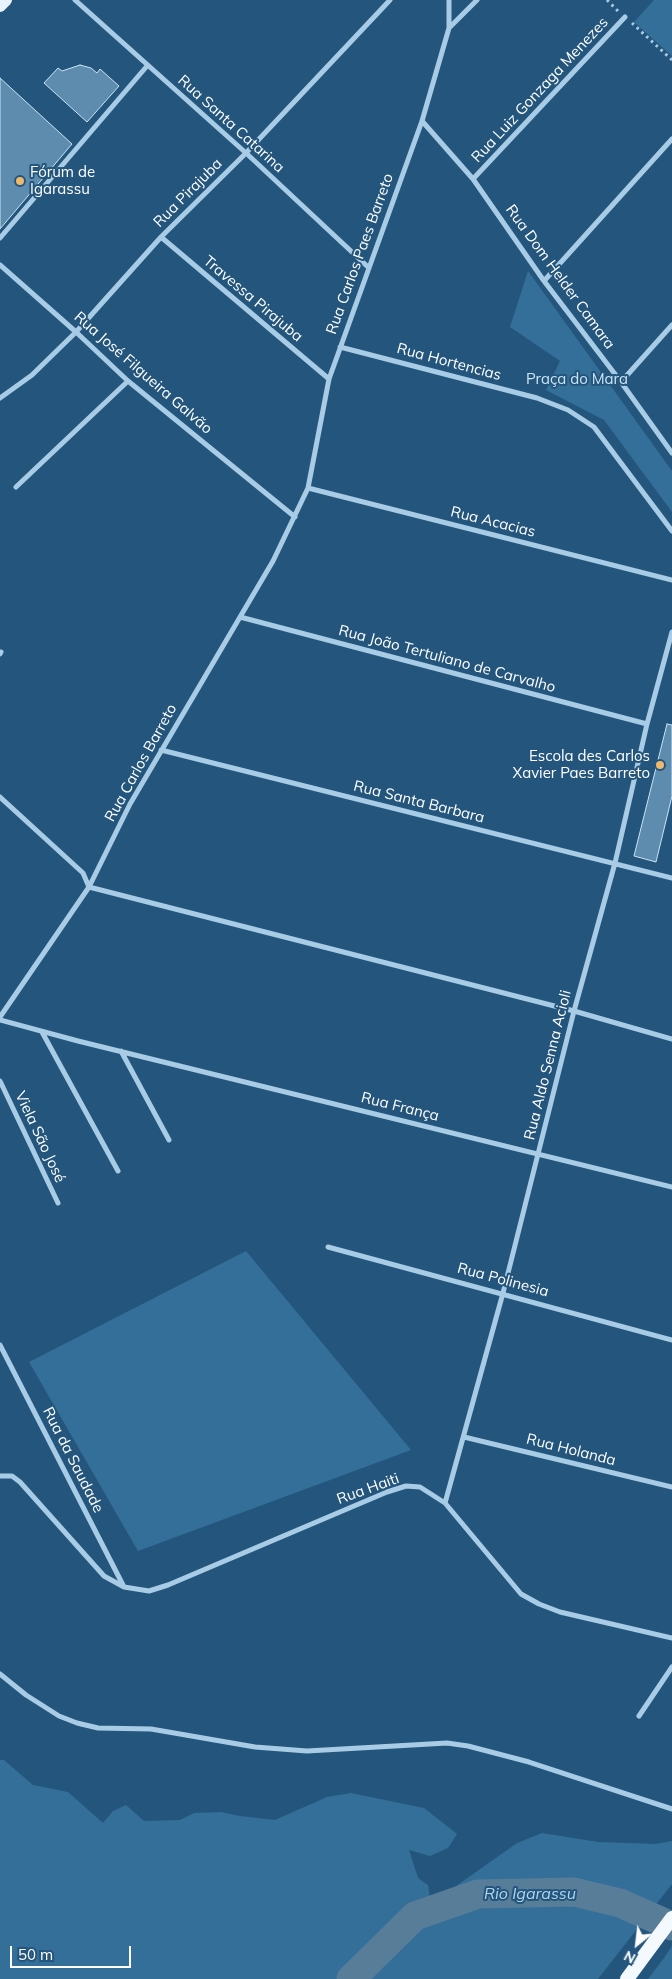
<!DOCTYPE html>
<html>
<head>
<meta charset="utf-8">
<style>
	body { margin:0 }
	#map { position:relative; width:672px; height:1979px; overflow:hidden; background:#24567d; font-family:Mulish,sans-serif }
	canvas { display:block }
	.north { position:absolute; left:612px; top:1919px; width:50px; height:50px; -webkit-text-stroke:4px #24567d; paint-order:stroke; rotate:209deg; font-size:14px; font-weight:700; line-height:20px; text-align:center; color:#fff }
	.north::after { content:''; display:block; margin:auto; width:18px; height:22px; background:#fff; clip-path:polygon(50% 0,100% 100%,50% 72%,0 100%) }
	.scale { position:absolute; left:10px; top:1946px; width:121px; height:22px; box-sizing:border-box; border:2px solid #fff; border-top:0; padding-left:6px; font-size:15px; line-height:18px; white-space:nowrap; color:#fff; -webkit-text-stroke:4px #24567d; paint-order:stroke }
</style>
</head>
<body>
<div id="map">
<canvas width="672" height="1979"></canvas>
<div class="north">N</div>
<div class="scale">50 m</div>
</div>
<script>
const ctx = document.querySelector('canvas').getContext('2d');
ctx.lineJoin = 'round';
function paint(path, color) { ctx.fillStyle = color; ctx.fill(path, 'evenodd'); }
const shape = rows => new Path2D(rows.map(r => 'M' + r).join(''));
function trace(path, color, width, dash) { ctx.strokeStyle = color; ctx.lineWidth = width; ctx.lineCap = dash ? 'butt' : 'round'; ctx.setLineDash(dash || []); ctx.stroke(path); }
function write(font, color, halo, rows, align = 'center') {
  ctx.font = font + ' Mulish,sans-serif'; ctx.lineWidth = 4; ctx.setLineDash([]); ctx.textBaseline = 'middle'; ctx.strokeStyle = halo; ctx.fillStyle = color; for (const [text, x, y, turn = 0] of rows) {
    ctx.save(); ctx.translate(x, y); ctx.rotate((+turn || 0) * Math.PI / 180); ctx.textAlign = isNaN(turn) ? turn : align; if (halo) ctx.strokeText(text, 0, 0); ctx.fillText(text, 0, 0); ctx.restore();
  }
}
paint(shape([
	[654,0,672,0,672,56,634,22],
	[528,271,672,471,672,512,604,420,546,390,560,361,510,327],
	[246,1251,411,1450,138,1551,29,1362],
	[0,1760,4,1760,33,1785,68,1792,103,1823,113,1811,126,1805,144,1821,180,1820,194,1813,221,1812,240,1816,275,1820,327,1797,351,1793,424,1808,457,1834,448,1848,430,1856,409,1850,418,1878,428,1885,430,1899,442,1896,517,1843,542,1833,598,1842,655,1844,672,1841,672,1884,598,1979,0,1979],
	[672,1946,672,1979,648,1979,664,1958]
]), '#346f99');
trace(shape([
	[351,1979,415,1916,478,1894,574,1892,620,1903,672,1926]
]), '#587d98', 29);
const building = shape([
	[80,65,91,68,97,73,100,69,119,86,87,122,44,83,58,68,62,71,80,65],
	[0,78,72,144,0,229,0,78],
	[667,724,672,725,672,796,656,862,634,856,667,724]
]);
paint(building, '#5d8cae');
trace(building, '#cbe3f4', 1);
trace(shape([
	[607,0,618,11],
	[632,23,672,60]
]), '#a8cce5', 3, [2.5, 4]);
trace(shape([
	[75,0,246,153,368,267],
	[449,28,477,0],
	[422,121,473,179,544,281,621,382,672,453],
	[473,179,625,17],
	[161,237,329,379],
	[0,238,147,66],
	[0,265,76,332,128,381,295,517],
	[544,281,672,139],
	[340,347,537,398,568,410,594,427,672,531],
	[621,382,672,325],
	[0,398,32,375,76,332,161,237,246,153,390,0],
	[16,487,128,381],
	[308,488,672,580],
	[240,617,647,724],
	[0,654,1,652],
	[161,750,672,878],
	[0,797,83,873,89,887,574,1011,672,1039],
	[0,1017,89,887,130,804,273,561,308,488,329,379,422,121,449,28,449,0],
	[0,1020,78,1041,672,1187],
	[42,1032,118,1171],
	[121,1051,169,1140],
	[0,1081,58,1203],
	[328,1247,672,1340],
	[0,1345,124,1587],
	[464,1437,672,1487],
	[0,1476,12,1476,20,1482,104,1576,124,1587,149,1591,168,1585,387,1492,406,1486,420,1487,445,1503,521,1594,539,1604,560,1612,672,1638],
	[445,1503,503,1293,574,1011,615,863,647,724,672,632],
	[0,1674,26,1695,59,1716,77,1723,98,1728,151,1729,255,1747,307,1751,447,1743,468,1746,529,1762,672,1809],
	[639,1716,672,1667]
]), '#a8cce5', 5);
trace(shape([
	[0,6,6,0]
]), '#e9f3fd', 12);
trace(shape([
	[627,1979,672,1918]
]), '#f4f9fe', 14);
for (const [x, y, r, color] of [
	[20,181,5,"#f0b86c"],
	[660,765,5,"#f0b86c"]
]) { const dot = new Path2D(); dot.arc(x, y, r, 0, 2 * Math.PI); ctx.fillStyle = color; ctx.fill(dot); trace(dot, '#24567d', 2); }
write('15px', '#fff', '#24567d', [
	["Rua Luiz Gonzaga Menezes",540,90,-47],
	["Rua Santa Catarina",231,124,42],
	["Rua Pirajuba",188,193,-45],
	["Rua Carlos Paes Barreto",360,254,-70],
	["Rua Dom Helder Camara",560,277,54],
	["Travessa Pirajuba",253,299,40],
	["Rua Hortencias",449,362,15],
	["Rua José Filgueira Galvão",143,373,41],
	["Rua Acacias",493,522,14],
	["Rua João Tertuliano de Carvalho",447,659,15],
	["Rua Carlos Barreto",141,763,-61],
	["Rua Santa Barbara",419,802,14],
	["Rua Aldo Senna Acioli",548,1065,-76],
	["Rua França",400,1107,14],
	["Viela São José",40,1137,65],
	["Rua Polinesia",503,1280,15],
	["Rua Holanda",571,1450,14],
	["Rua da Saudade",73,1460,63],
	["Rua Haiti",368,1489,-20]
]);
write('15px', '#fff', '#24567d', [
	["Fórum de",30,172],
	["Igarassu",30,189],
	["Escola des Carlos",650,756,"right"],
	["Xavier Paes Barreto",650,773,"right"]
], 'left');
write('15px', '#cbe3f4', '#24567d', [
	["Praça do Mara",577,379]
]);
write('italic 16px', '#b3d5ed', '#24567d', [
	["Rio Igarassu",530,1894]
]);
</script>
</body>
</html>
